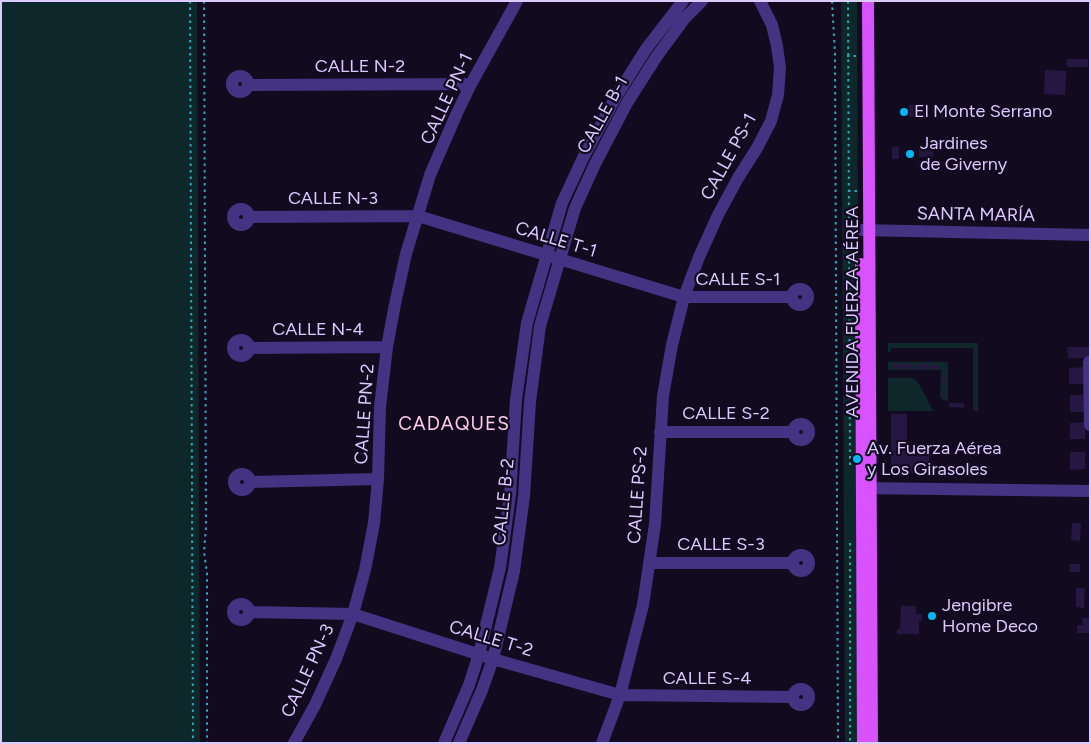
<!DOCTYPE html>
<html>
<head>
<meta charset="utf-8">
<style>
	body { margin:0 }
	#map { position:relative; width:1091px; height:744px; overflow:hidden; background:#120b20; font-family:Figtree,sans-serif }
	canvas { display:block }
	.frame { position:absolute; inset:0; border:2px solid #d9cbff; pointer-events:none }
</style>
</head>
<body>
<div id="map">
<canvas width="1091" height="744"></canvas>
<div class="frame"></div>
</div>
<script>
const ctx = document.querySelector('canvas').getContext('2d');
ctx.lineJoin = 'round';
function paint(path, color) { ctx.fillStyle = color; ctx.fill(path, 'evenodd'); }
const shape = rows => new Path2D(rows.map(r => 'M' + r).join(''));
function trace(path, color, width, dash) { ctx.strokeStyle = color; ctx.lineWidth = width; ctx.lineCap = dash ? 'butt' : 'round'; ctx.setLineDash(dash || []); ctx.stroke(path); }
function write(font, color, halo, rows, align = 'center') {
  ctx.font = font + ' Figtree,sans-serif'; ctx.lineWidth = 4.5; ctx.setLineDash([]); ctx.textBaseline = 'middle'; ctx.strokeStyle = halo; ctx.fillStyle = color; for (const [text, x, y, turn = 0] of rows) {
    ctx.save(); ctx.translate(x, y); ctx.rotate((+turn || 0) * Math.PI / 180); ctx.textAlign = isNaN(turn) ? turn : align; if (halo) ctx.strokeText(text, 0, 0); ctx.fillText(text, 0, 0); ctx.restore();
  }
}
paint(shape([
	[1,1,197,1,200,743,1,743],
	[841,1,857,1,860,743,845,743],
	[888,343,978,343,978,411,973,411,973,348,891,348,891,352,888,352],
	[888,362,948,362,948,401,943,400,940,397,941,370,888,370],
	[888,378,912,378,916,380,921,387,933,411,888,411]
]), '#0e272b');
paint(shape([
	[1067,59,1088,59,1088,67,1067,67],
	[1045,70,1066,71,1065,95,1044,94],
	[909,105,926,105,926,117,909,117],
	[935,107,948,107,948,111,960,111,960,118,941,118,941,114,935,115],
	[892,147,899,147,899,159,892,159],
	[919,147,933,148,933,157,919,157],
	[918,163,927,163,927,168,918,168],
	[1067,347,1090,347,1090,358,1068,358],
	[892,364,900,364,900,369,893,369],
	[901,364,911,364,911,369,901,369],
	[913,364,918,364,918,369,913,370],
	[921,364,930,364,930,370,921,370],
	[932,365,939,365,939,369,932,369],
	[1084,367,1084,384,1069,384,1069,368],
	[941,374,945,374,945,382,941,382],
	[941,389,945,389,945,397,941,397],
	[1070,395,1085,395,1085,412,1070,412],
	[949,403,964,403,964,408,949,407],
	[891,414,907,414,907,456,929,456,929,473,891,472],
	[1085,422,1085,439,1070,439,1070,423],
	[1070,452,1085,452,1085,469,1070,470],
	[1072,523,1081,523,1080,541,1071,540],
	[1069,564,1080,564,1080,572,1069,572],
	[1076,588,1085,588,1084,608,1076,607],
	[901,606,916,606,916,614,922,614,922,621,919,621,919,634,897,634,897,629,900,629],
	[1082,618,1090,618,1090,633,1077,633,1077,625,1083,625]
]), '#261642');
trace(shape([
	[190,1,193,743],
	[204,1,206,527,204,552,207,573,207,743],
	[832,1,835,54,838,743],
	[848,1,850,465],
	[847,56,857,56],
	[848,191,858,191],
	[850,543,850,743]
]), '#26aab8', 2, [2.5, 4]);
trace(shape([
	'232 84a8 8 0 1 1 16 0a8 8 0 1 1-16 0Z',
	[249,85,471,84],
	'233 217a8 8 0 1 1 16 0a8 8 0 1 1-16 0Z',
	[249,217,418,216,684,297,791,297],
	[861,230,1090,235],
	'792 297a8 8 0 1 1 16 0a8 8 0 1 1-16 0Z',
	'233 348a8 8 0 1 1 16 0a8 8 0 1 1-16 0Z',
	[250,348,387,347],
	[1089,362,1090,425],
	'793 432a8 8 0 1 1 16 0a8 8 0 1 1-16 0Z',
	[660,432,793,432],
	'234 482a8 8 0 1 1 16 0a8 8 0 1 1-16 0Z',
	[250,482,378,479],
	[862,488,1090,491],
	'793 563a8 8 0 1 1 16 0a8 8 0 1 1-16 0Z',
	[650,563,793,563],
	'233 612a8 8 0 1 1 16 0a8 8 0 1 1-16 0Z',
	[250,612,353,614,493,659,620,695,793,697],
	'793 697a8 8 0 1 1 16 0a8 8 0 1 1-16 0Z',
	[294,743,315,705,336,659,353,614,365,570,374,523,378,479,380,407,387,347,395,304,406,254,430,175,457,113,471,84,517,1],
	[444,743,469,685,479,654,500,568,510,495,516,400,527,323,562,203,583,158,617,95,646,49,683,1],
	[459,743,482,690,493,659,514,571,524,496,530,402,540,326,575,208,595,164,627,103,657,56,685,18,702,1],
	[602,743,620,695,643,605,655,524,663,396,672,345,684,297,699,257,718,215,738,178,757,148,771,121,778,95,780,68,777,46,772,25,760,1]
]), '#433382', 12);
trace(shape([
	[868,1,872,743],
	[861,264,863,743]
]), '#d952ff', 12);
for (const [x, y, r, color] of [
	[904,112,5,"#00b7f6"],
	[910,154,5,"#00b7f6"],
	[857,459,5,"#00b7f6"],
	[932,616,5,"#00b7f6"]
]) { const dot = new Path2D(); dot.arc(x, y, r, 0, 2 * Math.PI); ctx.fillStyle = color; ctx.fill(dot); trace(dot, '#120b20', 2); }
write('18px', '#d9cbff', '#120b20', [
	["CALLE N-2",360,67],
	["CALLE PN-1",447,99,-65],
	["CALLE B-1",603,115,-61],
	["CALLE PS-1",729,157,-61],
	["CALLE N-3",333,199],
	["SANTA MARÍA",976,215,1],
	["CALLE T-1",556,240,17],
	["CALLE S-1",738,280],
	["AVENIDA FUERZA AÉREA",853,312,-90],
	["CALLE N-4",318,330],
	["CALLE PN-2",365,414,-86],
	["CALLE S-2",726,414],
	["CALLE PS-2",638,495,-86],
	["CALLE B-2",504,502,-84],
	["CALLE S-3",721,545],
	["CALLE T-2",491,639,17],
	["CALLE PN-3",308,671,-65],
	["CALLE S-4",707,679]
]);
write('18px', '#d9cbff', '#120b20', [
	["El Monte Serrano",914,112],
	["Jardines",920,144],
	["de Giverny",920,165],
	["Av. Fuerza Aérea",867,449],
	["y Los Girasoles",867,470],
	["Jengibre",942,606],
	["Home Deco",942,627]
], 'left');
ctx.letterSpacing = '1px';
write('19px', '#ffcde5', '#120b20', [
	["CADAQUES",454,424]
]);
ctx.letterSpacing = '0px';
</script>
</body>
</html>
